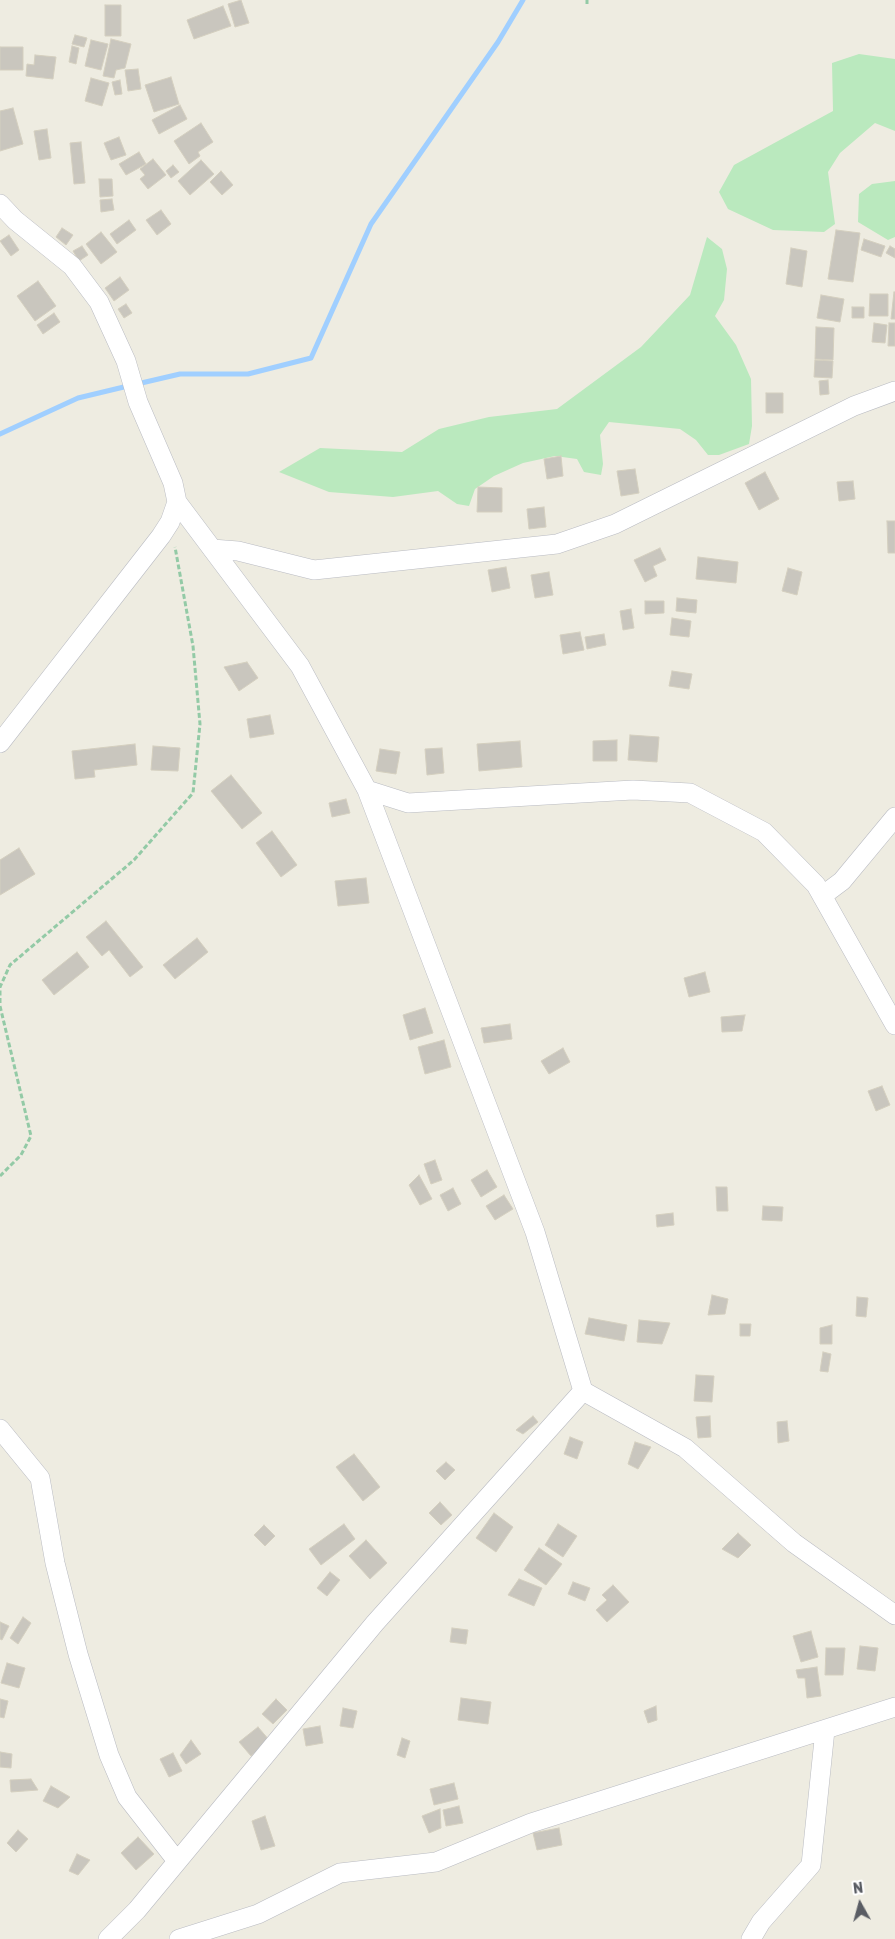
<!DOCTYPE html>
<html>
<head>
<meta charset="utf-8">
<style>
	body { margin:0 }
	#map { position:relative; width:895px; height:1939px; overflow:hidden; background:#eeece1; font-family:Rubik,sans-serif }
	canvas { display:block }
	.north { position:absolute; left:835px; top:1879px; width:50px; height:50px; -webkit-text-stroke:4px #fff; paint-order:stroke; rotate:353deg; font-size:14px; font-weight:700; line-height:20px; text-align:center; color:#5a5d64 }
	.north::after { content:''; display:block; margin:auto; width:18px; height:22px; background:#5a5d64; clip-path:polygon(50% 0,100% 100%,50% 72%,0 100%) }
</style>
</head>
<body>
<div id="map">
<canvas width="895" height="1939"></canvas>
<div class="north">N</div>
</div>
<script>
const ctx = document.querySelector('canvas').getContext('2d');
ctx.lineJoin = 'round';
function paint(path, color) { ctx.fillStyle = color; ctx.fill(path, 'evenodd'); }
const shape = rows => new Path2D(rows.map(r => 'M' + r).join(''));
function trace(path, color, width, dash) { ctx.strokeStyle = color; ctx.lineWidth = width; ctx.lineCap = dash ? 'butt' : 'round'; ctx.setLineDash(dash || []); ctx.stroke(path); }
paint(shape([
	[859,54,895,59,895,131,875,123,840,153,828,172,835,224,824,232,773,230,728,209,719,192,734,165,833,111,832,63],
	[895,181,895,237,888,240,858,222,859,194,872,184],
	[707,237,722,249,727,269,724,300,715,316,736,345,751,379,752,426,749,444,719,455,708,455,696,440,680,429,609,422,600,435,603,464,601,475,584,472,577,459,555,456,523,463,494,476,475,489,469,506,457,504,438,491,393,497,329,492,279,472,320,448,402,452,439,429,489,417,557,409,641,347,690,295]
]), '#bae9be');
trace(shape([
	[137,384,180,374,248,374,311,358,371,224,498,42,523,0],
	[0,434,78,398,128,386]
]), '#a0cfff', 5);
const building = shape([
	[241,0,249,23,235,27,228,4,241,0],
	[105,5,121,5,121,36,105,36,105,5],
	[223,6,231,26,194,39,187,20,223,6],
	[75,35,87,38,84,47,72,44,75,35],
	[111,39,131,44,125,68,116,70,114,78,103,76,111,39],
	[91,40,108,44,101,70,85,66,91,40],
	[72,46,79,48,76,64,69,62,72,46],
	[0,47,23,47,23,70,0,70,0,47],
	[35,55,56,57,53,79,26,76,27,64,34,65,35,55],
	[138,69,141,89,128,91,125,70,138,69],
	[171,77,179,104,154,112,145,85,171,77],
	[91,78,109,83,102,106,85,101,91,78],
	[120,80,122,94,115,95,112,82,120,80],
	[180,105,187,119,159,134,152,120,180,105],
	[13,108,23,144,0,151,0,111,13,108],
	[201,123,213,142,198,152,200,156,189,164,174,141,201,123],
	[47,129,51,158,39,160,34,131,47,129],
	[119,137,126,155,111,160,104,143,119,137],
	[81,142,85,183,74,184,70,143,81,142],
	[139,152,146,164,126,175,119,164,139,152],
	[153,159,166,175,148,189,140,179,145,175,140,169,153,159],
	[201,160,214,174,190,195,178,181,201,160],
	[173,165,179,172,171,178,166,171,173,165],
	[221,171,233,185,222,195,210,182,221,171],
	[99,179,112,179,113,196,100,197,99,179],
	[112,199,114,210,101,212,100,200,112,199],
	[161,210,171,224,157,235,146,220,161,210],
	[129,220,136,230,117,244,110,234,129,220],
	[62,228,73,235,66,245,56,237,62,228],
	[836,230,860,233,853,282,828,279,836,230],
	[101,232,117,252,101,264,86,244,101,232],
	[9,235,19,250,11,256,0,241,9,235],
	[864,239,885,246,881,257,861,250,864,239],
	[82,246,88,255,79,261,73,251,82,246],
	[890,246,895,249,895,258,886,253,890,246],
	[791,248,807,251,802,287,786,284,791,248],
	[120,277,129,290,114,301,105,288,120,277],
	[38,281,56,306,35,321,17,296,38,281],
	[894,292,895,292,895,319,891,319,894,292],
	[870,294,888,294,888,316,869,316,870,294],
	[821,295,844,299,840,322,817,318,821,295],
	[126,304,132,313,124,318,118,309,126,304],
	[852,307,864,307,864,318,852,318,852,307],
	[54,313,60,322,43,334,37,325,54,313],
	[874,323,887,325,885,343,872,342,874,323],
	[889,323,895,323,895,346,888,346,889,323],
	[816,327,834,328,833,360,815,359,816,327],
	[815,360,833,361,832,378,814,377,815,360],
	[828,380,829,394,820,395,819,381,828,380],
	[766,393,783,393,783,413,766,413,766,393],
	[561,456,563,476,547,479,544,459,561,456],
	[635,469,639,493,621,496,617,471,635,469],
	[765,472,779,499,759,510,745,483,765,472],
	[853,481,855,499,839,501,837,482,853,481],
	[478,487,502,488,502,512,477,512,478,487],
	[544,507,546,527,529,529,527,509,544,507],
	[887,521,895,521,895,553,888,553,887,521],
	[660,548,666,560,653,566,657,576,645,582,634,560,660,548],
	[698,557,738,562,736,583,696,579,698,557],
	[506,567,510,588,492,592,488,570,506,567],
	[788,568,802,572,797,595,782,591,788,568],
	[549,572,553,595,535,598,531,575,549,572],
	[677,598,697,600,696,613,676,611,677,598],
	[645,601,664,601,664,613,645,614,645,601],
	[631,609,634,628,623,630,620,611,631,609],
	[672,618,691,621,689,637,670,635,672,618],
	[580,632,584,650,563,654,560,635,580,632],
	[604,634,606,645,587,649,585,637,604,634],
	[247,662,258,678,239,691,224,667,247,662],
	[672,671,692,674,689,689,669,686,672,671],
	[270,715,274,734,250,738,247,719,270,715],
	[630,735,659,737,657,762,628,760,630,735],
	[617,740,617,761,593,761,593,741,617,740],
	[520,741,522,767,479,771,477,744,520,741],
	[135,744,137,765,94,770,95,777,75,779,72,751,135,744],
	[153,746,180,748,178,771,151,770,153,746],
	[442,748,444,773,427,775,425,749,442,748],
	[380,749,400,752,396,774,376,771,380,749],
	[231,775,262,813,242,829,211,791,231,775],
	[346,799,350,813,332,817,329,803,346,799],
	[272,831,297,865,281,877,256,843,272,831],
	[19,848,35,874,0,895,0,860,19,848],
	[366,878,369,903,338,906,335,881,366,878],
	[106,921,143,967,130,977,109,950,102,956,86,937,106,921],
	[197,938,208,952,175,979,163,965,197,938],
	[77,952,89,967,54,995,42,980,77,952],
	[705,972,710,992,689,997,684,978,705,972],
	[425,1008,433,1033,410,1040,403,1015,425,1008],
	[745,1015,742,1031,722,1032,721,1017,745,1015],
	[510,1024,512,1039,484,1043,481,1028,510,1024],
	[444,1040,451,1067,425,1074,418,1047,444,1040],
	[563,1048,570,1062,549,1074,541,1061,563,1048],
	[882,1086,890,1105,876,1111,868,1091,882,1086],
	[435,1160,442,1180,431,1184,424,1164,435,1160],
	[487,1170,497,1187,481,1197,471,1180,487,1170],
	[419,1175,432,1199,420,1205,409,1185,419,1175],
	[716,1187,727,1187,728,1211,717,1211,716,1187],
	[453,1188,461,1204,448,1211,440,1195,453,1188],
	[504,1195,513,1209,495,1220,486,1206,504,1195],
	[763,1206,783,1207,782,1221,762,1220,763,1206],
	[673,1213,674,1225,657,1227,656,1215,673,1213],
	[712,1295,728,1299,725,1314,708,1315,712,1295],
	[857,1297,868,1298,866,1317,856,1316,857,1297],
	[589,1318,627,1325,624,1341,585,1334,589,1318],
	[639,1320,670,1323,662,1344,637,1342,639,1320],
	[740,1324,751,1324,750,1336,740,1336,740,1324],
	[832,1325,832,1344,820,1344,820,1328,832,1325],
	[823,1352,831,1354,828,1372,820,1371,823,1352],
	[696,1375,714,1376,712,1402,694,1401,696,1375],
	[533,1416,538,1422,523,1434,516,1430,533,1416],
	[710,1416,711,1437,698,1438,696,1417,710,1416],
	[787,1421,789,1441,778,1443,777,1422,787,1421],
	[570,1437,583,1442,577,1459,564,1454,570,1437],
	[635,1442,651,1447,638,1469,628,1464,635,1442],
	[354,1454,380,1487,363,1501,336,1467,354,1454],
	[446,1462,455,1470,445,1480,436,1471,446,1462],
	[440,1502,452,1515,441,1525,429,1513,440,1502],
	[494,1513,513,1527,496,1552,476,1538,494,1513],
	[344,1524,355,1539,321,1565,309,1549,344,1524],
	[558,1524,577,1536,563,1557,545,1545,558,1524],
	[264,1525,275,1536,265,1546,254,1535,264,1525],
	[738,1533,751,1545,738,1558,722,1549,738,1533],
	[366,1540,387,1563,370,1579,349,1556,366,1540],
	[539,1548,562,1564,546,1585,524,1570,539,1548],
	[330,1572,340,1580,327,1596,317,1588,330,1572],
	[519,1579,542,1588,534,1606,508,1595,519,1579],
	[573,1582,590,1588,585,1601,568,1594,573,1582],
	[613,1585,629,1602,607,1622,596,1610,607,1600,602,1595,613,1585],
	[23,1617,31,1623,18,1644,10,1638,23,1617],
	[0,1622,9,1626,2,1640,0,1639,0,1622],
	[452,1628,468,1630,466,1644,450,1642,452,1628],
	[811,1631,818,1657,801,1662,793,1636,811,1631],
	[860,1646,878,1648,875,1671,857,1669,860,1646],
	[826,1648,845,1648,843,1675,825,1675,826,1648],
	[7,1663,25,1668,19,1688,1,1683,7,1663],
	[817,1667,821,1696,807,1698,805,1678,798,1678,796,1670,817,1667],
	[461,1698,491,1702,488,1724,458,1720,461,1698],
	[0,1699,8,1701,4,1718,0,1717,0,1699],
	[276,1699,287,1710,273,1724,262,1714,276,1699],
	[656,1706,657,1720,648,1723,644,1711,656,1706],
	[343,1708,357,1711,353,1728,340,1726,343,1708],
	[320,1726,323,1743,306,1746,303,1729,320,1726],
	[258,1727,270,1741,251,1756,239,1742,258,1727],
	[402,1738,410,1741,405,1758,397,1755,402,1738],
	[191,1740,201,1754,186,1764,180,1755,191,1740],
	[0,1752,12,1754,11,1768,0,1767,0,1752],
	[173,1753,182,1771,169,1777,160,1759,173,1753],
	[31,1779,38,1790,11,1792,10,1780,31,1779],
	[454,1783,458,1799,434,1805,430,1789,454,1783],
	[51,1786,70,1797,58,1808,43,1801,51,1786],
	[459,1806,463,1823,446,1826,443,1810,459,1806],
	[440,1809,441,1828,429,1833,422,1816,440,1809],
	[265,1816,275,1846,261,1850,252,1821,265,1816],
	[559,1828,562,1845,537,1850,533,1833,559,1828],
	[18,1830,28,1839,16,1852,7,1843,18,1830],
	[138,1837,154,1854,136,1870,121,1853,138,1837],
	[77,1854,90,1860,78,1875,69,1871,77,1854]
]);
paint(building, '#c9c6be');
trace(building, '#d4cfbf', 1);
const minor = shape([
	[0,204,15,220,72,266,99,302,126,361,138,402,173,483,177,502,300,666,367,790,535,1232,583,1391,375,1623,137,1910,108,1939],
	[212,549,238,551,314,570,557,544,615,524,854,406,895,391],
	[0,743,161,536,170,522,177,502],
	[367,790,408,803,633,790,690,793,764,832,816,885,895,1025],
	[822,896,842,881,895,817],
	[583,1391,685,1448,794,1543,895,1615],
	[0,1429,40,1478,55,1563,78,1654,109,1755,127,1797,177,1861],
	[179,1939,258,1914,340,1873,436,1862,531,1823,895,1707],
	[751,1939,761,1922,811,1865,825,1730]
]);
trace(minor, '#b9bbc2', 20);
trace(shape([
	[587,4,587,0],
	[0,1003,0,987,10,965,134,860,193,793,200,724,193,646,175,547],
	[0,1006,31,1136,21,1155,0,1176]
]), '#93caa6', 3, [5, 2.5]);
trace(minor, '#fff', 19);
</script>
</body>
</html>
